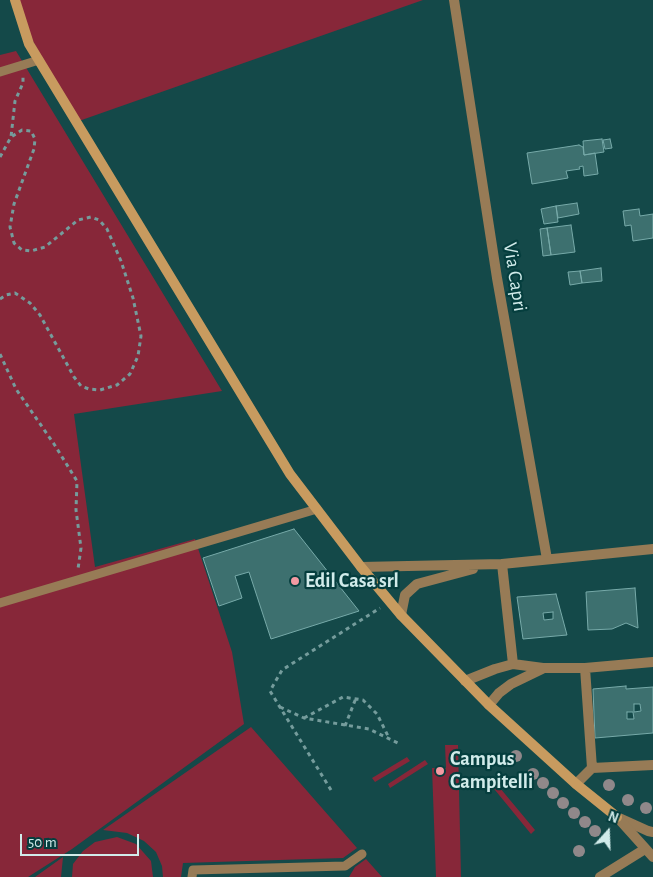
<!DOCTYPE html>
<html>
<head>
<meta charset="utf-8">
<style>
	body { margin:0 }
	#map { position:relative; width:653px; height:877px; overflow:hidden; background:#144949; font-family:"Alegreya Sans",sans-serif }
	canvas { display:block }
	.north { position:absolute; left:583px; top:807px; width:50px; height:50px; -webkit-text-stroke:4px #053e3e; paint-order:stroke; rotate:20deg; font-size:14px; font-weight:700; line-height:20px; text-align:center; color:#d1ebea }
	.north::after { content:''; display:block; margin:auto; width:18px; height:22px; background:#d1ebea; clip-path:polygon(50% 0,100% 100%,50% 72%,0 100%) }
	.scale { position:absolute; left:20px; top:834px; width:119px; height:22px; box-sizing:border-box; border:2px solid #d1ebea; border-top:0; padding-left:6px; font-size:15px; line-height:18px; white-space:nowrap; color:#d1ebea; -webkit-text-stroke:4px #053e3e; paint-order:stroke }
</style>
</head>
<body>
<div id="map">
<canvas width="653" height="877"></canvas>
<div class="north">N</div>
<div class="scale">50 m</div>
</div>
<script>
const ctx = document.querySelector('canvas').getContext('2d');
ctx.lineJoin = 'round';
function paint(path, color) { ctx.fillStyle = color; ctx.fill(path, 'evenodd'); }
const shape = rows => new Path2D(rows.map(r => 'M' + r).join(''));
function trace(path, color, width, dash) { ctx.strokeStyle = color; ctx.lineWidth = width; ctx.lineCap = dash ? 'butt' : 'round'; ctx.setLineDash(dash || []); ctx.stroke(path); }
function write(font, color, halo, rows, align = 'center') {
  ctx.font = font + ' "Alegreya Sans",sans-serif'; ctx.lineWidth = 4.5; ctx.setLineDash([]); ctx.textBaseline = 'middle'; ctx.strokeStyle = halo; ctx.fillStyle = color; for (const [text, x, y, turn = 0] of rows) {
    ctx.save(); ctx.translate(x, y); ctx.rotate((+turn || 0) * Math.PI / 180); ctx.textAlign = isNaN(turn) ? turn : align; if (halo) ctx.strokeText(text, 0, 0); ctx.fillText(text, 0, 0); ctx.restore();
  }
}
paint(shape([
	[11,0,423,0,76,122],
	[16,51,222,391,74,414,95,567,195,539,232,652,244,724,72,849,28,877,0,877,0,55],
	[251,727,357,848,343,858,183,863,181,877,163,877,162,866,156,852,144,841,127,833,103,830],
	[445,745,458,745,461,877,436,877,432,768,446,768],
	[407,757,410,761,375,782,372,778],
	[425,760,428,764,390,788,388,784],
	[490,776,535,830,531,834,486,779],
	[117,837,136,844,151,861,153,877,72,877,73,864,83,851,95,842],
	[63,857,61,877,35,877],
	[366,859,382,877,349,877,355,867]
]), '#872739');
const building = shape([
	[602,139,604,152,584,155,583,141,602,139],
	[610,139,612,148,605,149,603,140,610,139],
	[579,145,583,147,584,155,595,153,598,174,584,176,583,166,579,167,580,169,566,171,568,178,532,184,527,153,579,145],
	[577,203,579,214,558,218,556,206,577,203],
	[556,206,558,222,544,224,541,209,556,206],
	[639,209,640,216,653,214,653,238,633,241,631,225,625,226,623,211,639,209],
	[571,225,575,252,551,255,547,228,571,225],
	[547,228,551,255,543,256,540,229,547,228],
	[601,268,602,281,582,283,580,271,601,268],
	[580,271,582,283,570,285,568,272,580,271],
	[294,529,359,611,271,639,249,572,235,576,242,598,219,606,203,558,294,529],
	[635,588,638,628,626,623,612,629,588,630,586,592,635,588],
	[556,594,567,635,523,639,517,597,556,594],
	[553,612,553,619,544,620,543,613,553,612],
	[626,686,626,689,653,687,653,733,595,738,593,689,626,686],
	[634,704,640,704,641,711,634,712,634,704],
	[627,712,633,712,634,719,627,719,627,712]
]);
paint(building, '#3d706f');
trace(building, '#77aaa9', 1);
trace(shape([
	[0,157,11,137,15,101,23,83,23,76],
	[0,299,6,295,15,293,30,303,40,315,74,377,81,386,89,389,100,390,117,385,130,374,138,356,141,336,133,298,121,261,107,229,99,220,91,217,78,220,45,247,31,251,22,250,14,243,10,227,14,204,34,149,35,139,31,131,22,130,11,137],
	[0,354,16,389,54,444,77,481,76,510,81,548,78,569],
	[280,707,304,718,369,729,400,744],
	[304,718,343,697,363,700,377,714,389,738],
	[345,726,356,698],
	[331,790,270,691,282,670,380,608]
]), '#759c9c', 3, [4, 4]);
trace(shape([
	[0,72,39,60],
	[0,603,317,509],
	[192,877,193,870,345,866,362,854]
]), '#977b56', 9);
trace(shape([
	[454,0,497,278,547,559],
	[502,564,513,664],
	[361,567,502,564,653,549],
	[401,615,405,595,417,584,473,569],
	[465,681,495,669,513,664,543,668,585,668,653,662],
	[489,705,499,693,511,684,542,669],
	[592,768,653,765],
	[576,784,592,768,585,668],
	[617,817,648,831,653,832],
	[600,877,645,849]
]), '#977b56', 10);
trace(shape([
	[617,817,653,857]
]), '#977b56', 10);
trace(shape([
	[15,0,29,44,290,474,361,567,401,615,489,705,576,784,617,817]
]), '#c89b5f', 10);
ctx.fillStyle = '#90888a';
for (const [x, y] of [
	[516,756],
	[533,774],
	[543,783],
	[609,785],
	[553,793],
	[628,800],
	[563,803],
	[646,808],
	[574,813],
	[585,822],
	[595,831],
	[579,851]
]) { ctx.beginPath(); ctx.arc(x, y, 6, 0, 2 * Math.PI); ctx.fill(); }
for (const [x, y, r, color] of [
	[295,581,5,"#f49aa2"],
	[440,771,5,"#f49aa2"]
]) { const dot = new Path2D(); dot.arc(x, y, r, 0, 2 * Math.PI); ctx.fillStyle = color; ctx.fill(dot); trace(dot, '#053e3e', 2); }
write('20px', '#d1ebea', '#053e3e', [
	["Via Capri",515,277,81]
]);
write('bold 20px', '#d1ebea', '#053e3e', [
	["Edil Casa srl",305,581],
	["Campus",450,759],
	["Campitelli",450,782]
], 'left');
</script>
</body>
</html>
